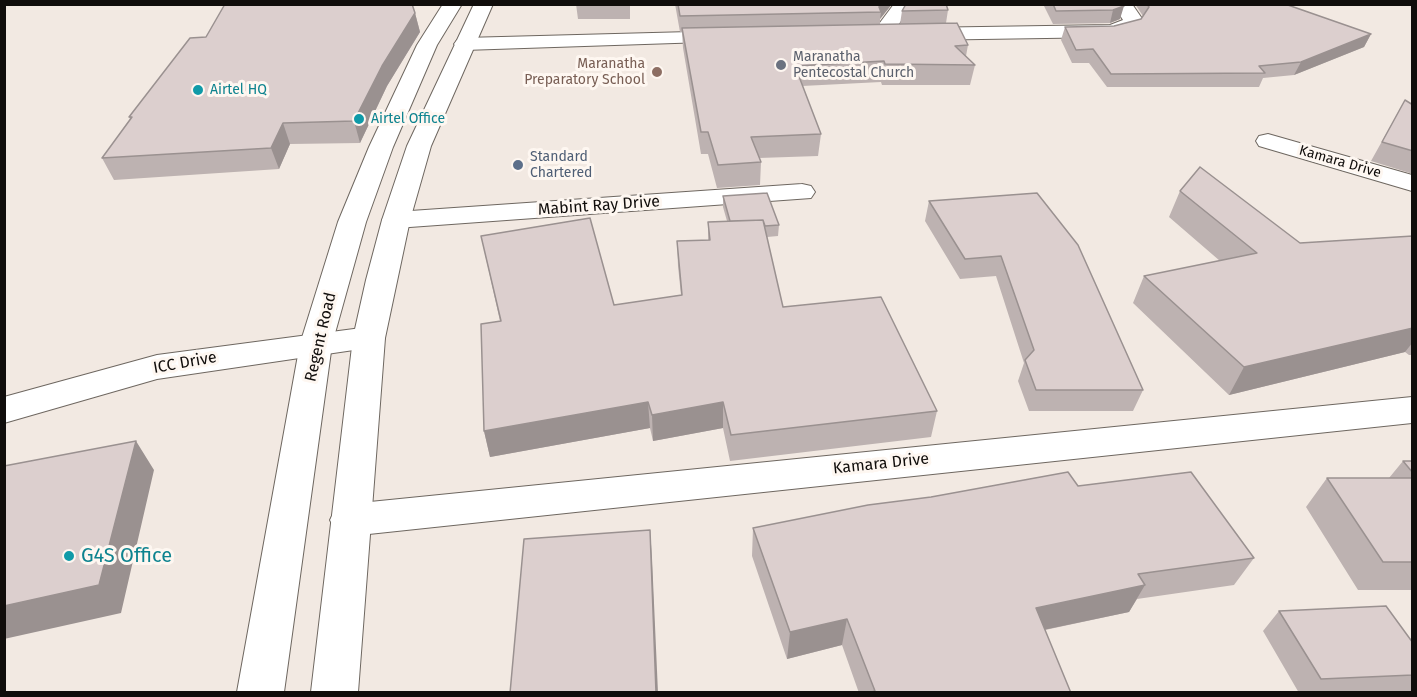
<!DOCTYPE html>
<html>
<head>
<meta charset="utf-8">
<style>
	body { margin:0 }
	#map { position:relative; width:1417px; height:697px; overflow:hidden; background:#f2e9e2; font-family:"Fira Sans",sans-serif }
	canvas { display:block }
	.frame { position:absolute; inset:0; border:6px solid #100d0b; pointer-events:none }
</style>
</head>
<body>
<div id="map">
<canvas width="1417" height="697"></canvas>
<div class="frame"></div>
</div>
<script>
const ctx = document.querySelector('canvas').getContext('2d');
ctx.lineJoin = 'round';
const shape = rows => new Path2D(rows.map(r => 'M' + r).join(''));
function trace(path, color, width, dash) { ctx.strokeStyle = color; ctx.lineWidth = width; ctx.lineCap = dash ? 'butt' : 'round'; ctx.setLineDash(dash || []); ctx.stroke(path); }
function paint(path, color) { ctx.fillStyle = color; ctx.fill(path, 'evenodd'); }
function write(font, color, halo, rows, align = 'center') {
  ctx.font = font + ' "Fira Sans",sans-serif'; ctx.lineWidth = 6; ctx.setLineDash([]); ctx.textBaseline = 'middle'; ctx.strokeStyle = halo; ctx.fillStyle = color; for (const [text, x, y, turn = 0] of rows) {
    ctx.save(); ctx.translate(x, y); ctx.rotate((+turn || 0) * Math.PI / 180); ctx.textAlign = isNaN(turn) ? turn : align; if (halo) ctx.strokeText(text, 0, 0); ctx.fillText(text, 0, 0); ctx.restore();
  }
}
const minor = shape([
	[894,4,913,4,896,28,882,28,879,24,894,4],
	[1113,4,1132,4,1143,20,1136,30,1110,37,917,40,910,38,907,34,910,30,917,28,1110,25,1123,20,1113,4],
	[728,31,735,33,738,37,735,41,464,50,457,48,454,44,457,40,464,38,728,31],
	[1268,134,1412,175,1412,191,1259,146,1256,141,1259,136,1268,134],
	[802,184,811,186,815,192,811,198,396,228,386,226,382,220,386,214,396,212,802,184],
	[369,327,381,330,385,338,381,346,157,379,4,423,4,397,157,355,369,327],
	[1412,397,1412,423,350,536,336,532,330,520,336,508,350,504,1412,397]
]);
const major = shape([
	[443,4,462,4,437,45,393,147,366,222,332,344,284,692,237,692,300,344,338,222,369,147,417,45,443,4],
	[474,4,493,4,431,146,410,220,385,338,358,692,311,692,353,338,366,280,382,220,407,146,474,4]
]);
trace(minor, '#6e6760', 2);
trace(major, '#6e6760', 2);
paint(minor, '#fff');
paint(major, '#fff');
paint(shape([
	[576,4,630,4,630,19,578,19],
	[675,4,892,4,880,19,880,24,900,24,902,11,948,10,946,23,968,45,966,56,975,65,970,85,882,85,881,82,802,86,821,134,818,156,759,158,761,162,760,185,717,188,708,154,701,154,683,48,682,32,680,32],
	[1043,4,1123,4,1120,19,1110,23,1053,24],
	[1135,4,1285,4,1371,34,1364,47,1294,75,1263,78,1259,87,1107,87,1089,63,1072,63,1061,40,1065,27,1114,26,1141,19,1143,16],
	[415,13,420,32,387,86,360,143,290,144,279,169,114,180,102,158,130,119,129,117,206,37],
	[1405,100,1413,105,1413,174,1371,161],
	[1180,191,1300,243,1413,236,1413,355,1409,355,1405,352,1229,395,1133,303,1144,276,1220,261,1169,217],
	[1037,193,1143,390,1133,411,1029,411,1018,381,1024,363,996,276,960,279,925,221,929,201],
	[723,196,779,225,778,236,767,237,783,307,937,411,931,437,730,461,723,428,653,441,650,428,490,457,484,431,500,321,481,236,614,305,681,295,678,266,677,241,708,240,708,222,727,221,723,207],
	[1403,461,1413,461,1413,590,1358,590,1306,507,1327,478,1389,478],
	[1078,486,1254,558,1234,585,1137,599,1129,612,1045,630,1071,693,859,693,842,645,787,659,752,556,753,528],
	[1279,611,1413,643,1413,693,1299,693,1263,631]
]), '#bdb2b1');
paint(shape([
	[881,4,892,4,880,19,881,12,879,7],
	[1124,6,1120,19,1110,23,1113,10],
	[415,13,420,32,387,86,360,143,354,121,382,66],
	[1371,34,1364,47,1294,75,1301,62],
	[283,123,290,144,279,169,271,148],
	[1413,328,1413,342,1405,352,1229,395,1244,367],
	[648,402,650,428,490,457,484,431],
	[723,402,723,428,653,441,652,415],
	[136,441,154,470,121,613,4,639,4,606],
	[650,530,652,558,658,693,656,693],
	[1145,585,1129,612,1024,634,1036,608],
	[847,619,842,645,787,659,790,632]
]), '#9a9190');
const building = shape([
	[225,4,412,4,415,13,382,66,354,121,283,123,271,148,102,158,132,117,129,117,190,38,206,37,225,4],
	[678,4,881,4,879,7,881,12,680,16,678,4],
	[906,4,946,4,948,10,902,11,906,4],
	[1053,4,1123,4,1124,6,1113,10,1056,11,1053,4],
	[1147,4,1285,4,1371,34,1301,62,1259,66,1265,73,1111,74,1093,49,1076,50,1065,27,1114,26,1141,19,1149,7,1147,4],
	[957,23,968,45,955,46,975,65,885,64,884,61,795,66,821,134,751,137,761,162,718,165,708,132,701,132,682,28,957,23],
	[1405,100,1413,105,1413,151,1382,142,1405,100],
	[1200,167,1300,243,1413,236,1413,328,1244,367,1144,276,1257,253,1180,191,1200,167],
	[767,193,779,225,765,226,763,220,730,221,723,196,767,193],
	[1037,193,1078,245,1143,390,1036,390,1025,360,1034,350,1001,256,965,259,929,201,1037,193],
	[590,218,614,305,682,295,677,241,710,240,708,222,763,220,783,307,881,297,937,411,731,435,723,402,652,415,648,402,484,431,481,324,501,321,481,236,590,218],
	[136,441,99,585,4,606,4,466,136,441],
	[1403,461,1413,461,1413,473,1403,461],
	[1068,472,1078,486,1191,472,1254,558,1138,574,1145,585,1036,608,1071,693,868,693,875,691,847,619,790,632,753,528,868,505,931,497,1068,472],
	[1327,478,1413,478,1413,562,1383,562,1327,478],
	[650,530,656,693,510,693,524,539,650,530],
	[1386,606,1413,643,1413,675,1321,679,1279,611,1386,606]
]);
paint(building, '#dccfce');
trace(building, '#9a9190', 1.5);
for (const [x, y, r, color] of [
	[781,65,6,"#6b7280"],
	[657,72,6,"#8d6e63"],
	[198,90,6,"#0f9aa8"],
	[359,119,6,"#0f9aa8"],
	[518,165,6,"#5c6f8a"],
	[69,556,6,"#0f9aa8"]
]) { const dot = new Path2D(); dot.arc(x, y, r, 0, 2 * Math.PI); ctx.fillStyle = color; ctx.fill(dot); trace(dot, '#fef7f1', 2); }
write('14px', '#5b616d', '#fef7f1', [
	["Maranatha",793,57],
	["Pentecostal Church",793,73]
], 'left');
write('14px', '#785e54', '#fef7f1', [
	["Maranatha",645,64],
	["Preparatory School",645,80]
], 'right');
write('14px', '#0d838f', '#fef7f1', [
	["Airtel HQ",210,90],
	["Airtel Office",371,119]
], 'left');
write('14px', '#4e5e75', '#fef7f1', [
	["Standard",530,157],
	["Chartered",530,173]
], 'left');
write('14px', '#100d0b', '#fef7f1', [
	["Kamara Drive",1340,162,16]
]);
write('16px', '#100d0b', '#fef7f1', [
	["Mabint Ray Drive",599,206,-4],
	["Regent Road",321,337,-77],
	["ICC Drive",185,363,-10],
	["Kamara Drive",881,464,-6]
]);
write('20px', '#0d838f', '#fef7f1', [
	["G4S Office",81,556]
], 'left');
</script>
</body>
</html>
